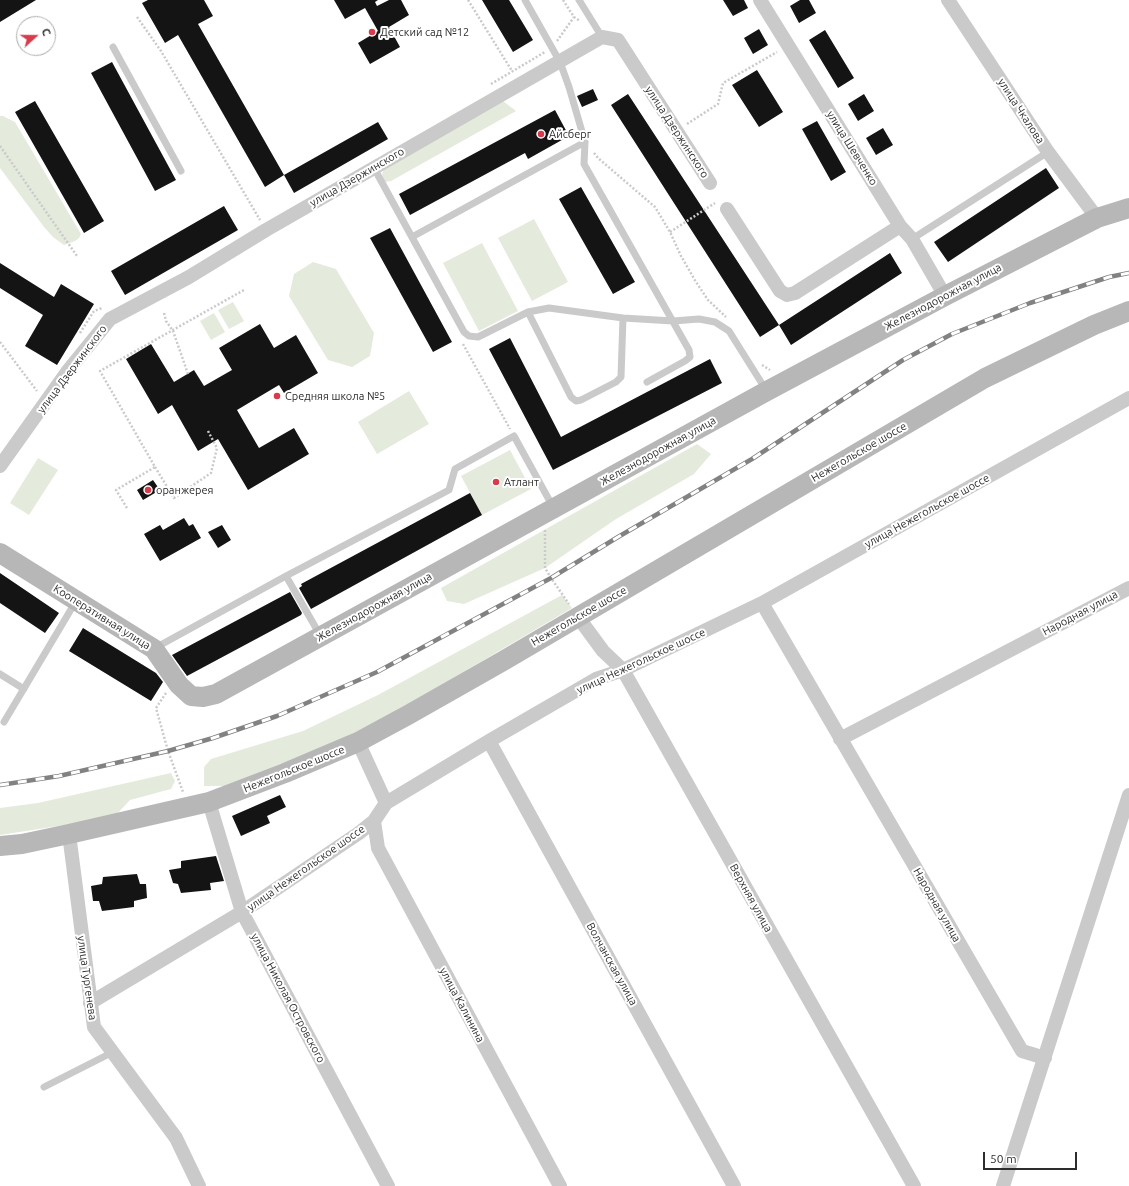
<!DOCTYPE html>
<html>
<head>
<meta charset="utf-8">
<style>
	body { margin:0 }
	#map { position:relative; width:1129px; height:1186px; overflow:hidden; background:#fff; font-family:Ubuntu,sans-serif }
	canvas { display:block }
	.north { position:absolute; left:16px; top:16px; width:40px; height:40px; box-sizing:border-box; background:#fff; border:1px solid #ababab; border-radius:50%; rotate:69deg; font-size:11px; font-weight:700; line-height:16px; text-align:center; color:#2d2d2d }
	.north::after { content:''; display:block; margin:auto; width:14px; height:18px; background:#d73c4c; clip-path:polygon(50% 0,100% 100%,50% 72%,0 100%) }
	.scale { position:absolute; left:983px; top:1152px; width:94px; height:18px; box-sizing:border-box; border:2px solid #2d2d2d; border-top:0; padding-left:5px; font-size:12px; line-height:14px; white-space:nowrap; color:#2d2d2d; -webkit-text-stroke:3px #fff; paint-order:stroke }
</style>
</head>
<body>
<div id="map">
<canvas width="1129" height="1186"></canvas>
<div class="north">С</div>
<div class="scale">50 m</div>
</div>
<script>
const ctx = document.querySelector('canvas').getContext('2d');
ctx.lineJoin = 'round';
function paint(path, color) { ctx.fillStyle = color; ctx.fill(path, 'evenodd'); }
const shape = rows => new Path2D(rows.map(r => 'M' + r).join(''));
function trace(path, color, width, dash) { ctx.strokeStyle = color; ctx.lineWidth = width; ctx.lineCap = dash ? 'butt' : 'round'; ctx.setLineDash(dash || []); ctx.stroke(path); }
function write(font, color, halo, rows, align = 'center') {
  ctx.font = font + ' Ubuntu,sans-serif'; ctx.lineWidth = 4; ctx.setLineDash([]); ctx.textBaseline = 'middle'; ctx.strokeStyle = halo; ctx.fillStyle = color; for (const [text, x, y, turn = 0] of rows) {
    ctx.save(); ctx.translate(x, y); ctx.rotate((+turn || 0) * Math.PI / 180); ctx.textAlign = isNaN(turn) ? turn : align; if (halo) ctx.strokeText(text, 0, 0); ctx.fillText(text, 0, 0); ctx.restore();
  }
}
paint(shape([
	[503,101,516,111,391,181,385,182,382,175,384,168],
	[0,116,3,116,15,122,81,234,79,238,75,241,64,245,53,237,44,227,0,168],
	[534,219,568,282,532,301,498,238],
	[482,243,518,311,479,331,443,263],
	[313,262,336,269,374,333,370,356,352,367,328,360,289,296,294,274],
	[233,302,244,321,229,329,218,310],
	[214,313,225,332,211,340,200,321],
	[409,391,429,424,377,454,358,422],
	[697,444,711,454,694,474,616,519,545,568,464,604,447,601,441,588],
	[510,450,531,489,482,515,461,476],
	[38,458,58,470,29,515,10,503],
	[562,595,572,608,392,714,337,741,228,786,204,786,204,767,211,759,303,731,378,695],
	[171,773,175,781,171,789,130,800,117,814,71,824,0,835,0,808,38,803]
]), '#e4eadc');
paint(shape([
	[0,0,36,0,0,22],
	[148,0,204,0,213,16,198,24,284,175,265,187,178,35,165,43,142,3],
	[334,0,378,0,375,2,377,6,389,0,401,0,409,15,389,27,400,47,370,64,358,43,378,31,365,8,345,19],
	[482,0,509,0,533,40,513,52],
	[723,0,744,0,748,8,733,16],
	[800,0,809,0,816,13,799,23,790,6],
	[759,29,768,45,753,54,744,38],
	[825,30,854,78,838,88,809,40],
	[112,62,176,180,155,191,91,73],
	[757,70,783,112,759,127,732,85],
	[593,89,598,100,582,107,577,96],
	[628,94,779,325,760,337,611,105],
	[864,94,874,111,858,121,848,104],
	[35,101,104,221,84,233,15,112],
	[555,110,569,136,528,159,525,153,410,215,399,194],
	[817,121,846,172,831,181,802,129],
	[378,122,388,139,294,193,284,175],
	[883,128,893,145,876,155,866,138],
	[1046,168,1059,188,948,262,934,242],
	[581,187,635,282,613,294,559,199],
	[224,206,238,230,125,295,111,271],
	[390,228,452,342,433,352,370,238],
	[890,253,902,273,791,345,779,325],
	[0,263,54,297,61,284,94,304,57,365,25,346,43,315,0,288],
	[260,324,274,348,296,335,318,373,284,393,279,385,237,410,259,448,294,428,309,454,248,490,218,439,198,451,172,405,158,414,126,359,151,344,174,382,194,370,204,386,232,370,219,348],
	[510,338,561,437,710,359,722,383,553,470,489,349],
	[153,480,160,490,143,500,137,490],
	[470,493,482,515,311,609,299,588,302,586,301,584],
	[184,518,189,526,193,524,201,538,160,561,144,534,160,525,163,530],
	[222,525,231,540,218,548,208,532],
	[0,573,59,613,45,633,0,603],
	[290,592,302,613,301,615,187,676,172,655],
	[83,628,156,673,163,682,151,701,69,651],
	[280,795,286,807,267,816,270,823,241,836,232,816],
	[216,856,224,881,210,883,211,890,181,893,178,884,173,883,169,870,181,868,181,861],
	[137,874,140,884,146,884,147,898,134,901,134,907,102,911,99,901,93,901,91,886,102,884,103,877]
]), '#141414');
trace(shape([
	[468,0,512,71],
	[563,0,574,17,580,21],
	[137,17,161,51,260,220],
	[557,41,574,17],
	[491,84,545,52],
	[687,124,718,104,723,83,777,52],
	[0,146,77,256],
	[594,153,598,158,655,207,670,232,681,256,696,282,708,300,726,317],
	[670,232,715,203],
	[164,313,166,321,173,331,188,374],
	[80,333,94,311,102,308],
	[0,342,37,391],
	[463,344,510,429],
	[762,365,770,370],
	[155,467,174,498,211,473,217,448,208,431],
	[127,508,116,490,155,467,100,371,244,290],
	[545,530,545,568,551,578,569,604],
	[166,693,156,708,168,751,183,792]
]), '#cacaca', 2.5, [2, 2]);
trace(shape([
	[525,0,560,62,569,87,585,142,584,164,689,350,690,357,685,361,647,382],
	[579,0,602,37],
	[113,47,181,171],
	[374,168,464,332,469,336,478,337,528,312,549,308,623,318,673,321,699,319,715,322,729,331,766,390],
	[412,237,585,142],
	[912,239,1048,152],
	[528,312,571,397,576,401,581,400,616,382,621,377,623,318],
	[320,635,286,576,449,490,455,469,514,436,553,507],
	[155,648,286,576],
	[0,674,24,689],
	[4,722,76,601],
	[44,1087,113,1052]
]), '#cacaca', 7);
trace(shape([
	[760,0,900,226,912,239,945,296],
	[948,0,1048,152,1097,218],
	[727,209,780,291,787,295,795,293,900,226],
	[0,466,67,372,110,319,189,277,266,230,602,37,618,40,710,183],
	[762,603,1022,1051,1045,1058],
	[578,617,603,651,623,670,914,1186],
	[840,739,1129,588],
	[489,741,734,1186],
	[358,742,386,803],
	[209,802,242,912,388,1186],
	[374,821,378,848,560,1186],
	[69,834,94,1027,176,1138,199,1186],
	[90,1003,242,912,359,833,374,821,386,803,489,741,596,679,623,670,762,603,1129,398],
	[1003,1186,1129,795]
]), '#cacaca', 14);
trace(shape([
	[0,553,154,649,179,685,191,696,203,697,216,694,767,391,945,296,1097,218,1129,208],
	[0,846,22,844,69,834,209,802,285,773,358,742,408,715,503,661,985,378,1094,325,1129,311]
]), '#b7b7b7', 20);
const rail = shape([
	[0,785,59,776,168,751,213,738,277,716,377,672,551,578,618,537,752,459,903,360,952,334,1030,303,1109,277,1129,273]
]);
trace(rail, '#828282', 4.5);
trace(rail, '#fff', 3, [9]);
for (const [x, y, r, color] of [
	[372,32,4,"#d73c4c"],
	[541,134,4,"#d73c4c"],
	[277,396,4,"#d73c4c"],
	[496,482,4,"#d73c4c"],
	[148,490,4,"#d73c4c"]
]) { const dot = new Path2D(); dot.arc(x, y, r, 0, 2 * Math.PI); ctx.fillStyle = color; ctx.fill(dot); trace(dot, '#fff', 1.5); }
write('11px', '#2d2d2d', '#fff', [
	["Детский сад №12",380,32],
	["Айсберг",549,134],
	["Средняя школа №5",285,396],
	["Атлант",504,482],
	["оранжерея",156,490]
], 'left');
write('11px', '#2d2d2d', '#fff', [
	["улица Чкалова",1021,111,57],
	["улица Дзержинского",677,132,57],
	["улица Шевченко",852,148,58],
	["улица Дзержинского",357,177,-30],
	["Железнодорожная улица",943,297,-28],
	["улица Дзержинского",72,369,-53],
	["Железнодорожная улица",658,451,-29],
	["Нежегольское шоссе",859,452,-30],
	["улица Нежегольское шоссе",927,511,-29],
	["Железнодорожная улица",374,607,-29],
	["Народная улица",1080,613,-28],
	["Нежегольское шоссе",579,616,-30],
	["Кооперативная улица",102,617,32],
	["улица Нежегольское шоссе",641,661,-25],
	["Нежегольское шоссе",294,769,-22],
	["улица Нежегольское шоссе",306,868,-35],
	["Верхняя улица",751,898,61],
	["Народная улица",937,905,60],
	["Волчанская улица",612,964,61],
	["улица Тургенева",87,978,82],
	["улица Николая Островского",288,998,62],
	["улица Калинина",462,1005,62]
]);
</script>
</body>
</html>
